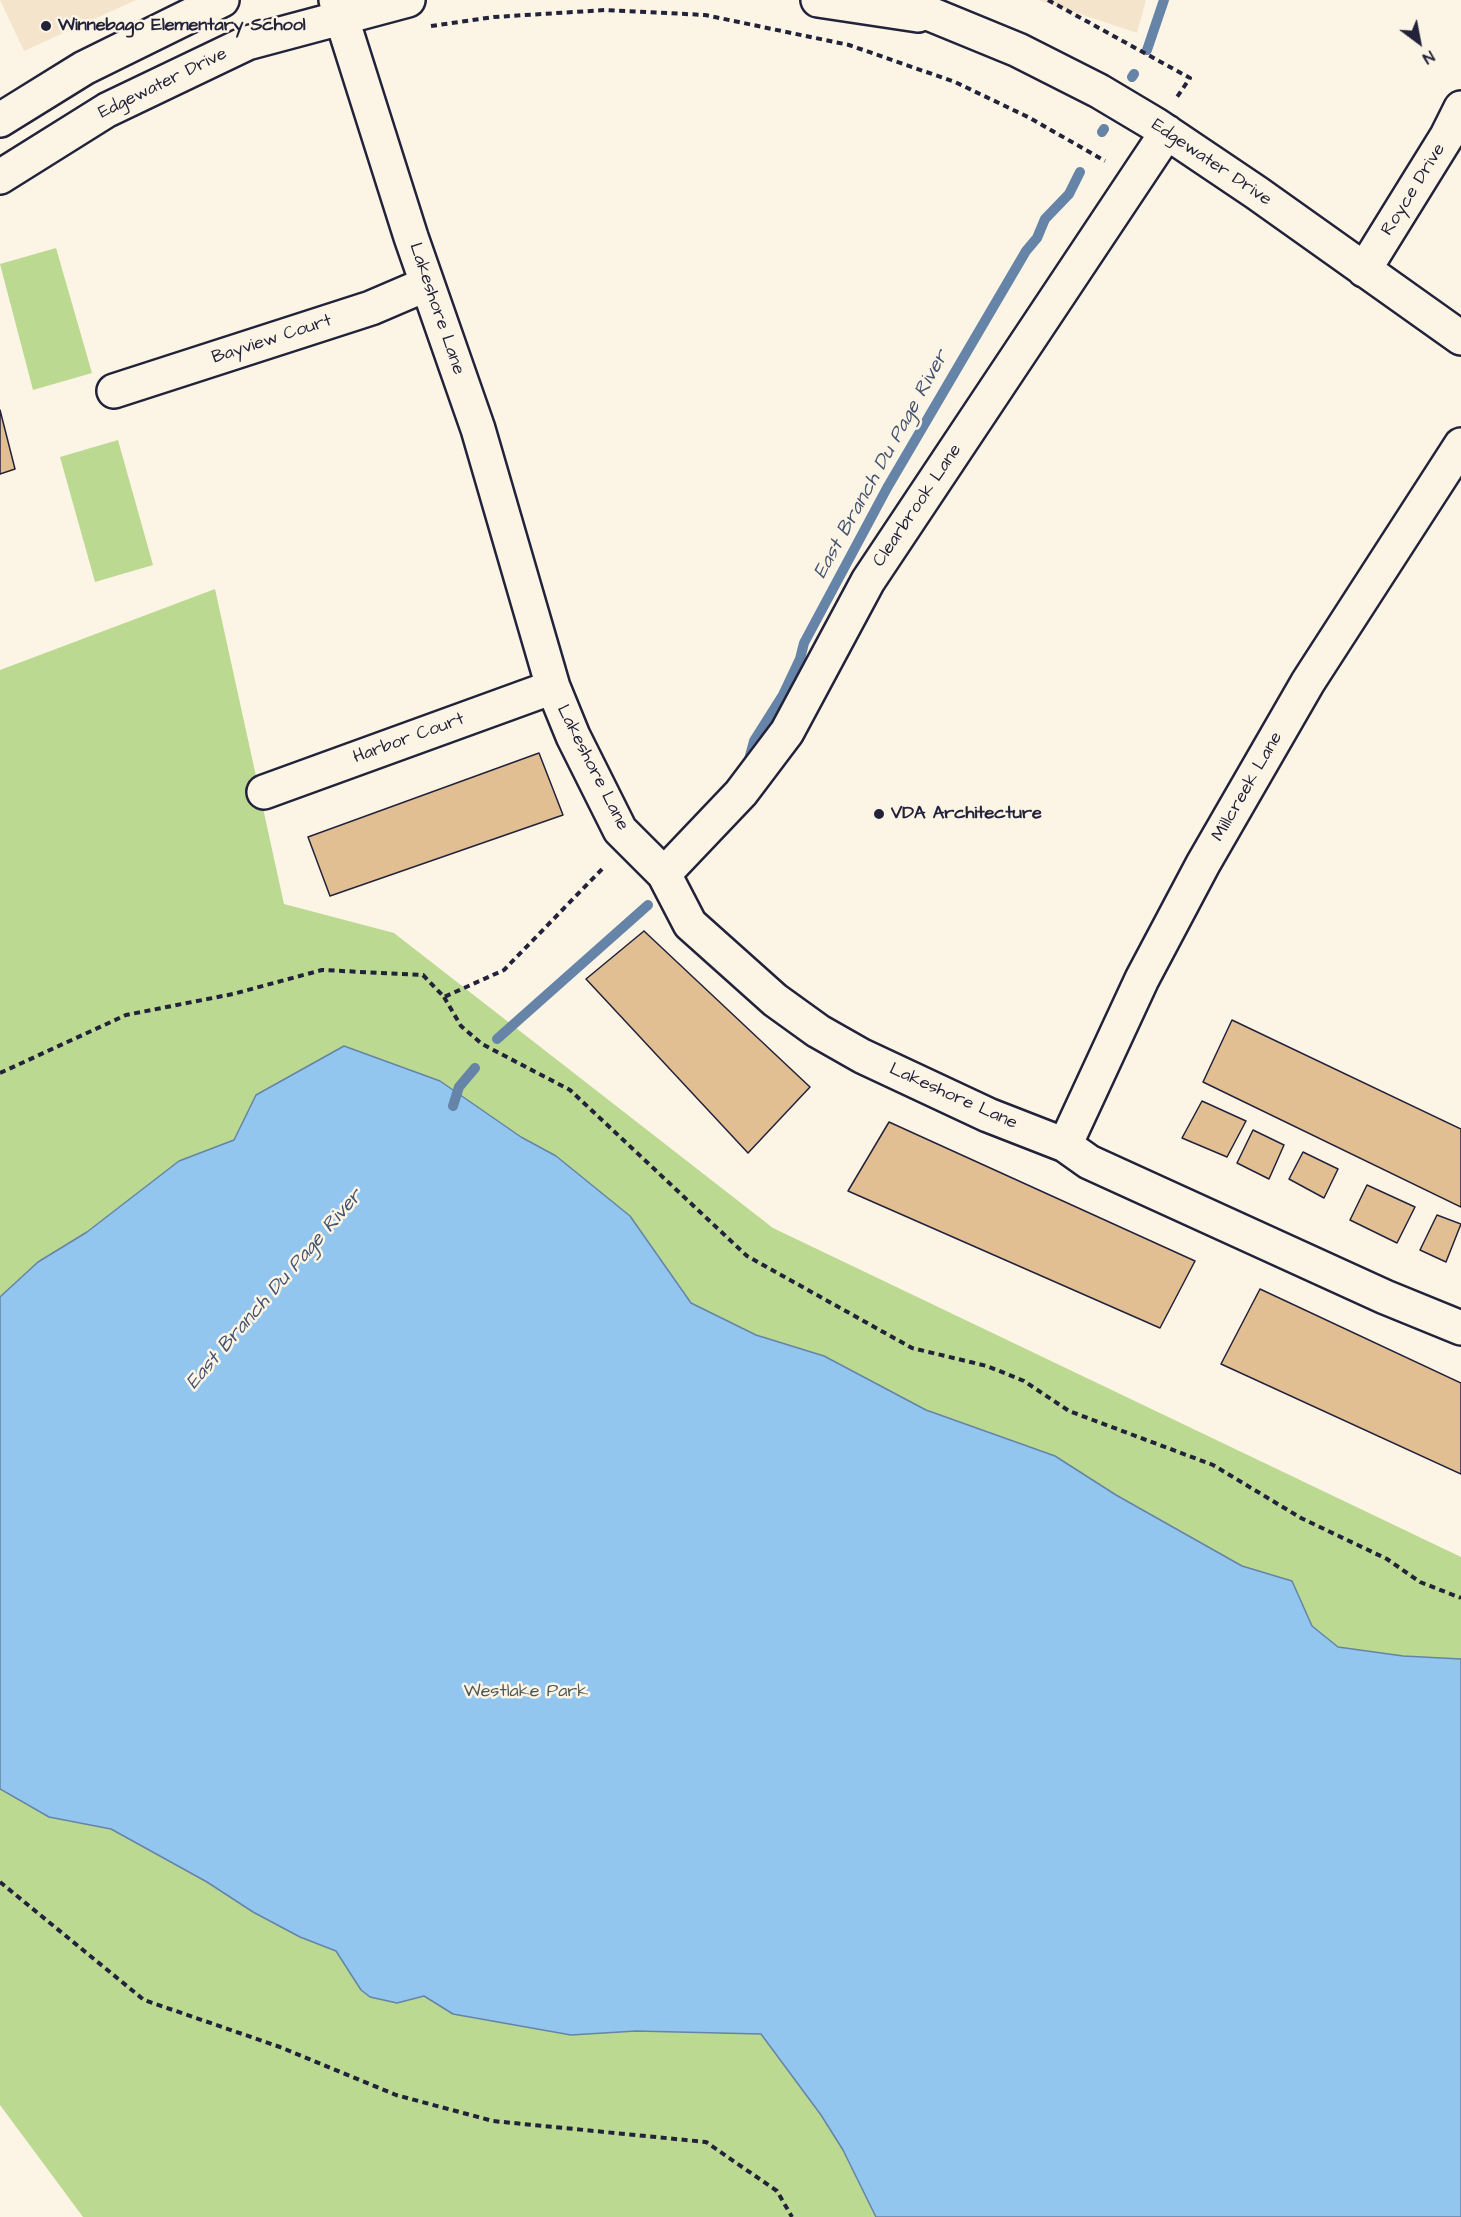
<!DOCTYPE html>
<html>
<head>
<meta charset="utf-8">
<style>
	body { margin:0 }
	#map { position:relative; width:1461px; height:2217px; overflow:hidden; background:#fcf5e5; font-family:"Architects Daughter",sans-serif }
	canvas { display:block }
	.north { position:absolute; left:1389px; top:12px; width:60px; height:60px; -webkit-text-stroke:4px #fcf5e5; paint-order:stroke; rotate:148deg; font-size:16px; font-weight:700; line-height:24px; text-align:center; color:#22223b }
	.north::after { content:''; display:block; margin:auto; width:21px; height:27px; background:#22223b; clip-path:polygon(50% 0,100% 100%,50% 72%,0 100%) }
</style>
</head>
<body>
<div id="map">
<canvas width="1461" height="2217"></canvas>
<div class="north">N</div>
</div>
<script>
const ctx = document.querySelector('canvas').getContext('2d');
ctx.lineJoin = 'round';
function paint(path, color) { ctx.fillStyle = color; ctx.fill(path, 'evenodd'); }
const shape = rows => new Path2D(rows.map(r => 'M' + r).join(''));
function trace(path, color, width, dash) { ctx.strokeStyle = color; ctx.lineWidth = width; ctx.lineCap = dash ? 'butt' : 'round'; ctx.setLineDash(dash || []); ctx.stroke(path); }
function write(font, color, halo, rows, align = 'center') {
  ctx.font = font + ' "Architects Daughter",sans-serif'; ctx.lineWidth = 5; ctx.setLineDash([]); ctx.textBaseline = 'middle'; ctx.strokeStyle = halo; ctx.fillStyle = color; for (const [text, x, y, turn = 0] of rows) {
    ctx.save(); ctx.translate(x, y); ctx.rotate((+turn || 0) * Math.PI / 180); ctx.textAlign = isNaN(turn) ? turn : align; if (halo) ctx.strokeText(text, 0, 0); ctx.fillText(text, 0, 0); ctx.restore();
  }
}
paint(shape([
	[0,0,136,0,24,51],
	[1038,0,1146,0,1137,33]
]), '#f4e4cc');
paint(shape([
	[56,248,92,373,33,390,0,264],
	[118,440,153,565,95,582,60,457],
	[215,589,284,904,394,933,773,1228,1461,1557,1461,2217,83,2217,0,2105,0,670]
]), '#bbd991');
const water = shape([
	[344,1046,440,1081,521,1137,556,1156,630,1216,691,1303,756,1335,824,1356,926,1410,1055,1456,1116,1495,1242,1566,1292,1581,1312,1626,1338,1647,1403,1656,1461,1659,1461,2217,876,2217,843,2150,821,2115,761,2034,636,2031,571,2035,453,2014,424,1996,397,2003,370,1997,361,1990,336,1951,300,1937,253,1912,207,1882,111,1829,49,1817,0,1789,0,1297,38,1262,87,1232,179,1161,234,1140,256,1095,344,1046]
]);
paint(water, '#92c6ef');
trace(water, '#6584a7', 1.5);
trace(shape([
	[1147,50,1164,0],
	[1132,77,1134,74],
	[1102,132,1104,129],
	[748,763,754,741,783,695,800,659,804,643,887,488,1026,251,1037,238,1045,219,1069,194,1080,172],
	[497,1039,648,905],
	[453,1106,459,1087,475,1068]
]), '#6584a7', 10);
const building = shape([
	[0,410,15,469,0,474,0,410],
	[539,753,563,815,330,896,308,837,539,753],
	[644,931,810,1087,748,1153,586,979,644,931],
	[1232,1020,1461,1129,1461,1207,1203,1082,1232,1020],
	[1202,1101,1246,1121,1227,1157,1182,1138,1202,1101],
	[889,1122,1195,1261,1160,1328,848,1191,889,1122],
	[1253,1130,1284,1145,1269,1179,1237,1163,1253,1130],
	[1303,1152,1338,1169,1324,1198,1289,1179,1303,1152],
	[1367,1185,1415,1207,1397,1243,1350,1220,1367,1185],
	[1437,1215,1461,1224,1446,1262,1420,1250,1437,1215],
	[1260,1289,1461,1383,1461,1474,1221,1364,1260,1289]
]);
paint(building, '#e2be93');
trace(building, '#22223b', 1.5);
const minor = shape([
	[336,0,411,237,478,429,553,687,573,736,620,830,664,874,690,924,775,1000,818,1031,862,1056,988,1115,1065,1145,1089,1162,1385,1297,1461,1328],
	[818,0,918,15],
	[896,0,1018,50,1099,91,1156,125,1257,193,1461,338],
	[0,120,84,68,222,0],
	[0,177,107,110,247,43,408,0],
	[1364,270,1447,136,1461,108],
	[114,391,371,308,427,284],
	[264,792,553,687],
	[664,874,741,793,787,732,868,581,1167,132],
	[1065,1145,1142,979,1203,864,1308,682,1461,445]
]);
trace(minor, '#22223b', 38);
trace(shape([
	[1048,0,1190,78,1177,97],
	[431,26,494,17,606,10,705,15,849,45,955,82,1030,118,1105,161],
	[444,997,461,1026,482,1044,570,1090,747,1256,912,1348,987,1366,1024,1381,1069,1411,1213,1465,1301,1518,1387,1559,1420,1582,1461,1598],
	[0,1073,126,1015,233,994,322,970,423,975,444,997,504,970,605,866],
	[0,1882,144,2000,280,2047,396,2095,493,2121,706,2142,777,2191,792,2217]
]), '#22223b', 4, [6, 4.5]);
trace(minor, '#fcf5e5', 33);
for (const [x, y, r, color] of [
	[46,26,6,"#22223b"],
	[879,814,6,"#22223b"]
]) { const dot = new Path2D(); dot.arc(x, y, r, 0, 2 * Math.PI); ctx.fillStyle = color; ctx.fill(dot); trace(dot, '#fcf5e5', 2); }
write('bold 18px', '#22223b', '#fcf5e5', [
	["Winnebago Elementary School",58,26],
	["VDA Architecture",891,814]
], 'left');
write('18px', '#22223b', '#fcf5e5', [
	["Edgewater Drive",163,84,-26],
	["Edgewater Drive",1211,163,34],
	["Royce Drive",1414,190,-58],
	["Lakeshore Lane",436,309,71],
	["Bayview Court",272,340,-18],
	["Clearbrook Lane",918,506,-56],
	["Harbor Court",409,739,-20],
	["Lakeshore Lane",592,768,63],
	["Millcreek Lane",1248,787,-60],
	["Lakeshore Lane",953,1097,24]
]);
write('18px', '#505955', '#fcf5e5', [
	["Westlake Park",526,1692]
]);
write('italic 20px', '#445371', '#fcf5e5', [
	["East Branch Du Page River",882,465,-61],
	["East Branch Du Page River",275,1290,-49]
]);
</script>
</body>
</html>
